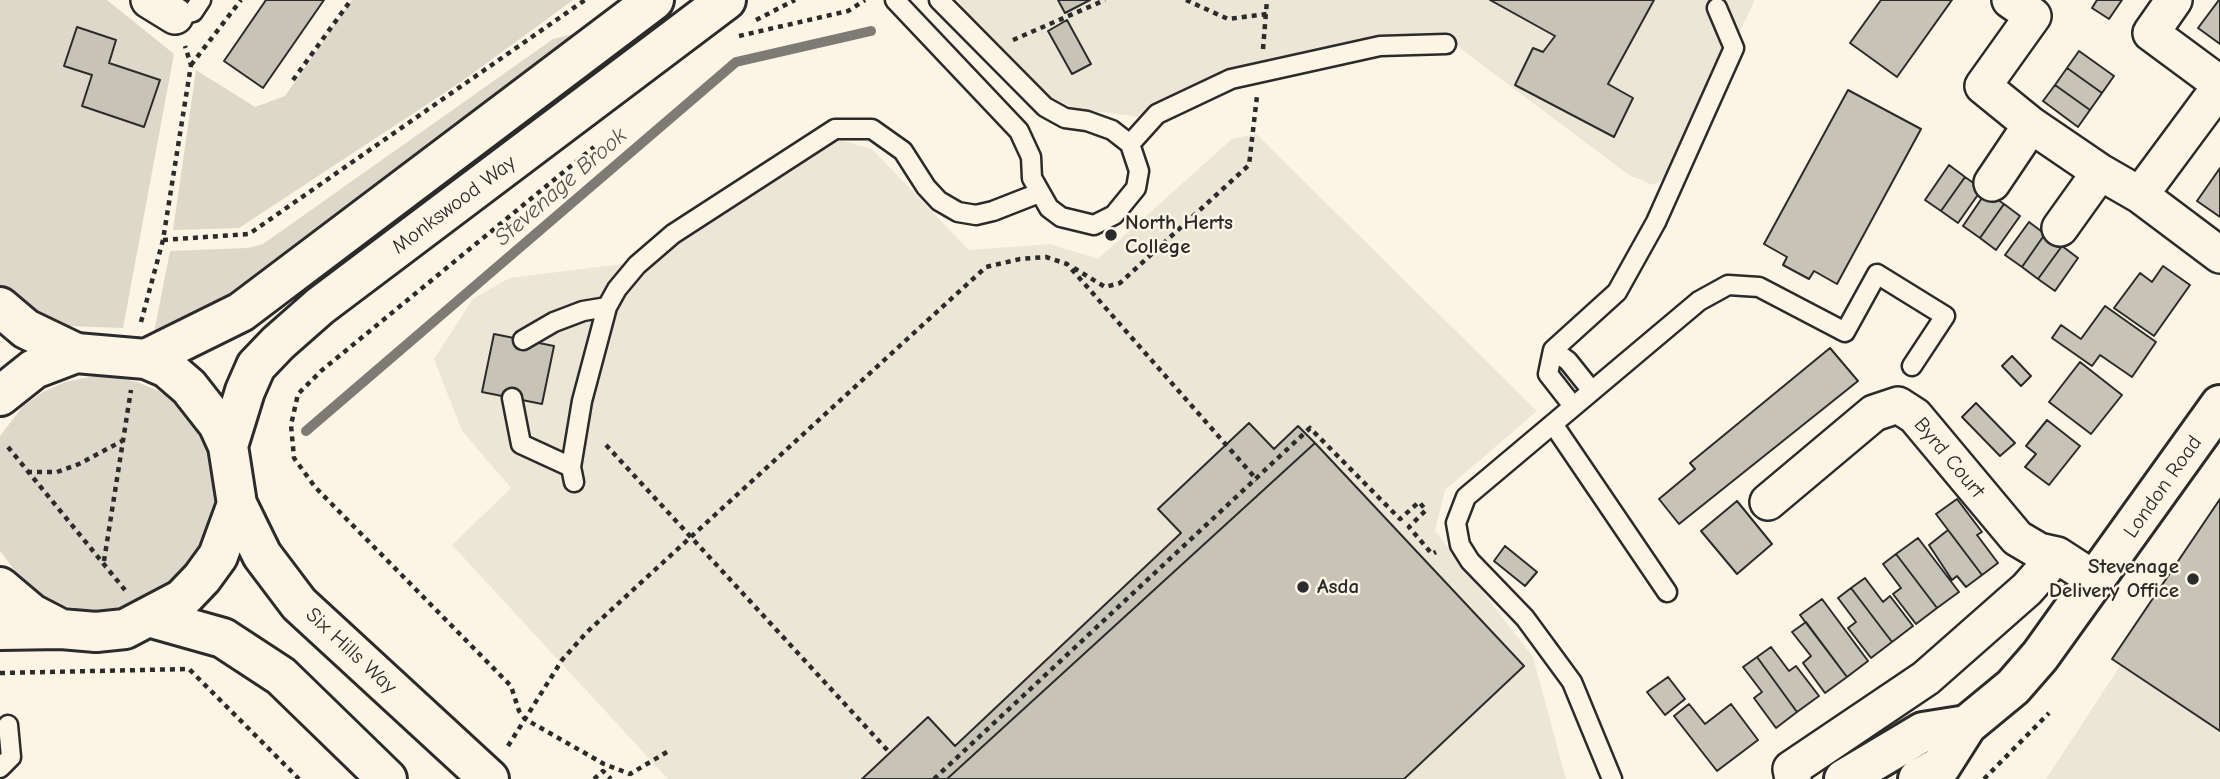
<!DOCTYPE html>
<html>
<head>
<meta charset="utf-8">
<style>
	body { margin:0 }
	canvas { display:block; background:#fcf5e5 }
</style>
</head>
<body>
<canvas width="2220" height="779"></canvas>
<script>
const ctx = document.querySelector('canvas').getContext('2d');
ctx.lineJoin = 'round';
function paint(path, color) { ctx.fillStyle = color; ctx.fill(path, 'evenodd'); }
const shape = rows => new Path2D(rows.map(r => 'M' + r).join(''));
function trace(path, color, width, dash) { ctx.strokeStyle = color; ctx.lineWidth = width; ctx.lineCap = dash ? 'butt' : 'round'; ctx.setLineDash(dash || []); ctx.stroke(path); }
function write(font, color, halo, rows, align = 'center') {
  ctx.font = font + ' "Comic Neue",sans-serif'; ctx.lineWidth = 5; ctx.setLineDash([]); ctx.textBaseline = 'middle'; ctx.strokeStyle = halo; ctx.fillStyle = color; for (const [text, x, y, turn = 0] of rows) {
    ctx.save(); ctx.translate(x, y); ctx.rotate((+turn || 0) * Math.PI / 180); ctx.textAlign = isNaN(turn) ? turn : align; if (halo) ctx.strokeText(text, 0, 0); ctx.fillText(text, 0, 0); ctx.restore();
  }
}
paint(shape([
	[958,0,1755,0,1671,175,1653,185,1629,175,1453,43,1369,39,1285,61,1244,68,1164,120,1077,109,1040,93,975,27],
	[1256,134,1537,411,1445,490,1435,531,1533,657,1566,779,668,779,452,545,511,488,462,431,434,359,473,299,509,278,639,262,829,137,872,149,969,250,1050,244,1098,259,1232,139],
	[2220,513,2220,779,2046,779]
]), '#ece6d7');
paint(shape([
	[0,0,107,0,174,54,123,328,68,326,22,308,0,289],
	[352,0,573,0,461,82,239,228,173,230,196,70,255,107,285,96],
	[582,32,547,57,277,273,167,334,154,332,170,251,248,248,263,244,553,39],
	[89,377,113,377,137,382,159,391,179,405,195,423,208,444,220,490,211,537,184,579,140,605,116,611,90,611,66,606,42,595,22,580,0,551,0,436,23,406,43,392,65,382]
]), '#ded8ca');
trace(shape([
	[306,431,736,62,871,31]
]), '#7d7b74', 10);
const building = shape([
	[266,0,324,0,263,88,224,61,266,0],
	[1058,0,1090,0,1065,13,1058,0],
	[1490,0,1654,0,1608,84,1633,98,1614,137,1515,85,1533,48,1543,52,1555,36,1490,0],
	[1881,0,1952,0,1897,77,1850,43,1881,0],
	[2097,0,2122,0,2109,19,2092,8,2097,0],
	[2219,0,2220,0,2220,44,2198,28,2219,0],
	[1067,20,1091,64,1072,74,1048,31,1067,20],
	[77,27,116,40,109,63,160,80,144,127,82,106,92,75,64,66,77,27],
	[2079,51,2114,76,2102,93,2067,68,2079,51],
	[2067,68,2102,93,2090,110,2055,85,2067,68],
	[2055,85,2090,110,2078,127,2043,101,2055,85],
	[1848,90,1921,129,1837,284,1814,271,1809,279,1783,265,1787,257,1764,244,1848,90],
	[1949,165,1965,177,1941,211,1925,200,1949,165],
	[2220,168,2220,217,2197,201,2220,168],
	[1965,177,1982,189,1958,223,1941,211,1965,177],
	[1986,192,2004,204,1980,238,1963,226,1986,192],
	[2004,204,2020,216,1996,250,1980,238,2004,204],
	[2029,222,2045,234,2022,267,2005,255,2029,222],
	[2045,234,2062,246,2038,279,2022,267,2045,234],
	[2062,246,2078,258,2055,291,2038,279,2062,246],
	[2163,266,2190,285,2154,336,2114,308,2140,273,2152,282,2163,266],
	[2105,306,2156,342,2132,377,2100,355,2092,366,2052,338,2061,325,2081,339,2105,306],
	[494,334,554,346,542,404,482,392,494,334],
	[1830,348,1858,381,1679,524,1659,499,1695,469,1690,463,1830,348],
	[2012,356,2031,376,2021,386,2002,366,2012,356],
	[2080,362,2122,395,2091,434,2049,402,2080,362],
	[1976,403,2015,443,2000,456,1962,417,1976,403],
	[2047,420,2080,446,2049,485,2025,467,2036,454,2026,446,2047,420],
	[1249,423,1274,449,1298,426,1315,443,947,779,862,779,928,717,955,746,1181,533,1158,509,1249,423],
	[1315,443,1524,666,1404,779,947,779,1315,443],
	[1957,499,1982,532,1977,535,1998,563,1982,575,1936,514,1957,499],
	[2220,499,2220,731,2112,659,2220,499],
	[1737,501,1772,544,1737,574,1701,531,1737,501],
	[1948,530,1982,575,1966,587,1957,576,1952,580,1929,545,1948,530],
	[1918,538,1959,592,1937,608,1896,554,1918,538],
	[1505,546,1537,572,1525,586,1494,561,1505,546],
	[1896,554,1937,608,1916,624,1893,594,1901,588,1883,564,1896,554],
	[1865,578,1883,602,1890,596,1913,626,1892,642,1851,588,1865,578],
	[1851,588,1892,642,1871,658,1848,628,1856,622,1838,598,1851,588],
	[1822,599,1868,661,1847,677,1800,615,1822,599],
	[1806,622,1847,677,1825,693,1803,663,1811,656,1792,632,1806,622],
	[1771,647,1789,671,1796,666,1819,696,1797,712,1757,657,1771,647],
	[1757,657,1797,712,1776,728,1754,698,1762,692,1743,667,1757,657],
	[1668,677,1685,699,1665,715,1647,692,1668,677],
	[1689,704,1705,724,1731,704,1758,740,1717,771,1674,716,1689,704]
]);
paint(building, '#c8c3b7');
trace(building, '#2b2b2b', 2);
const service = shape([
	[895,0,1019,131,1031,157,1032,178,1049,208,1061,217,1094,225,1114,215,1136,188,1139,171,1130,144,1112,130,1087,121,1065,118,1045,107,939,0],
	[175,16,193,12,201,0],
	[1130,144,1157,114,1231,79,1380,46,1446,44],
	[523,340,554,322,583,311,607,307],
	[1553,350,1568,361,1592,391],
	[512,398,521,444,571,467],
	[1573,406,1548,374,1553,350,1617,292,1656,222,1734,48,1717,8],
	[1553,424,1667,592],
	[574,482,571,467,582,401,607,307,617,289,637,265,673,234,835,129,872,129,903,151,926,187,939,201,958,212,976,215,993,211,1039,193],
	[0,768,11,757,8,725],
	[1612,779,1572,682,1525,618,1470,561,1460,545,1456,523,1466,497,1699,301,1728,285,1759,287,1845,332,1877,274,1945,316,1912,366]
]);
const minor = shape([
	[149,0,175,16],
	[2010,0,2033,16,1983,86,2031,125,2100,172,2140,195,2220,255],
	[2174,0,2151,33,2220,84],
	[1992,183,2031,125],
	[2140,195,2220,87],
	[2060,228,2100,172],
	[1768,502,1874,413,1898,405,1915,416,2017,538,2039,551,2057,555,2097,581],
	[1793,779,1791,769,1926,678,2027,589,2057,555]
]);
const tertiary = shape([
	[0,307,26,329,76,353]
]);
const secondary = shape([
	[1844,779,1923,732,1967,725],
	[1918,779,1941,766,1967,725,2013,687,2040,656,2220,405]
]);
const primary = shape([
	[146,359,241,312,654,0],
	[0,396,34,369,76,353,146,359,167,368,189,387,218,424,228,446,237,504,218,556,202,578,182,599,125,629,96,632,61,629,32,614,0,587],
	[228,446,245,391,256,366,278,343,320,306,726,0],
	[237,504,262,555,299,604,489,779],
	[152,618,223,638,281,676,387,779],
	[0,630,61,629]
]);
trace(service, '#2b2b2b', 23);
trace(minor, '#2b2b2b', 40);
trace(tertiary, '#2b2b2b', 44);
trace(secondary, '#2b2b2b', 44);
trace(primary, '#2b2b2b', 44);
trace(shape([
	[1186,0,1228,19,1267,14],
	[756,20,795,0],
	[739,36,848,11,865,0],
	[1013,40,1105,0],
	[1263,49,1267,0],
	[191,65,241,0],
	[293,80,351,0],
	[163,240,249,234,585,0],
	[1074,268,1105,287,1120,283,1249,165,1257,96],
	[141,322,163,240,191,65,185,46],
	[606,445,890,753],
	[8,447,125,590],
	[27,472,57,472,79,464,122,441],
	[104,561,131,390],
	[0,673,189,669,299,779],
	[508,746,525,719,519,711,511,686,315,487,294,458,291,425,298,394,321,371,594,147],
	[667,752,630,774,604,764,525,719,562,660,587,632,986,267,1020,259,1046,257,1067,264,1257,480],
	[594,779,603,771,611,779],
	[934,779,1310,428,1400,519,1419,502,1426,510,1409,527,1432,554,1436,552],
	[1984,779,2049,713]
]), '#2b2b2b', 4.5, [5, 5]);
trace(service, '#fcf5e5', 18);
trace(minor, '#fcf5e5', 35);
trace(tertiary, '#fcf5e5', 38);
trace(secondary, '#fcf5e5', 38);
trace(primary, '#fcf5e5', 38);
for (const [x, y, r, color] of [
	[1111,235,7,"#2b2b2b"],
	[2193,579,7,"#2b2b2b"],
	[1303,587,7,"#2b2b2b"]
]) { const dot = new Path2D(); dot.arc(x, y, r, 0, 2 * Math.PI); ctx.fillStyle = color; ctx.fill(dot); trace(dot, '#fcf5e5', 2.5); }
write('21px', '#2b2b2b', '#fcf5e5', [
	["Monkswood Way",454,205,-37],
	["Byrd Court",1949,458,50],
	["London Road",2163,487,-55],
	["Six Hills Way",351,651,43]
]);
write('bold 21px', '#2b2b2b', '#fcf5e5', [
	["North Herts",1125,223],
	["College",1125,247],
	["Stevenage",2179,567,"right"],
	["Delivery Office",2179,591,"right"],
	["Asda",1317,587]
], 'left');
write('italic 23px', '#545350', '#fcf5e5', [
	["Stevenage Brook",561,187,-41]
]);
</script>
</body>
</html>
